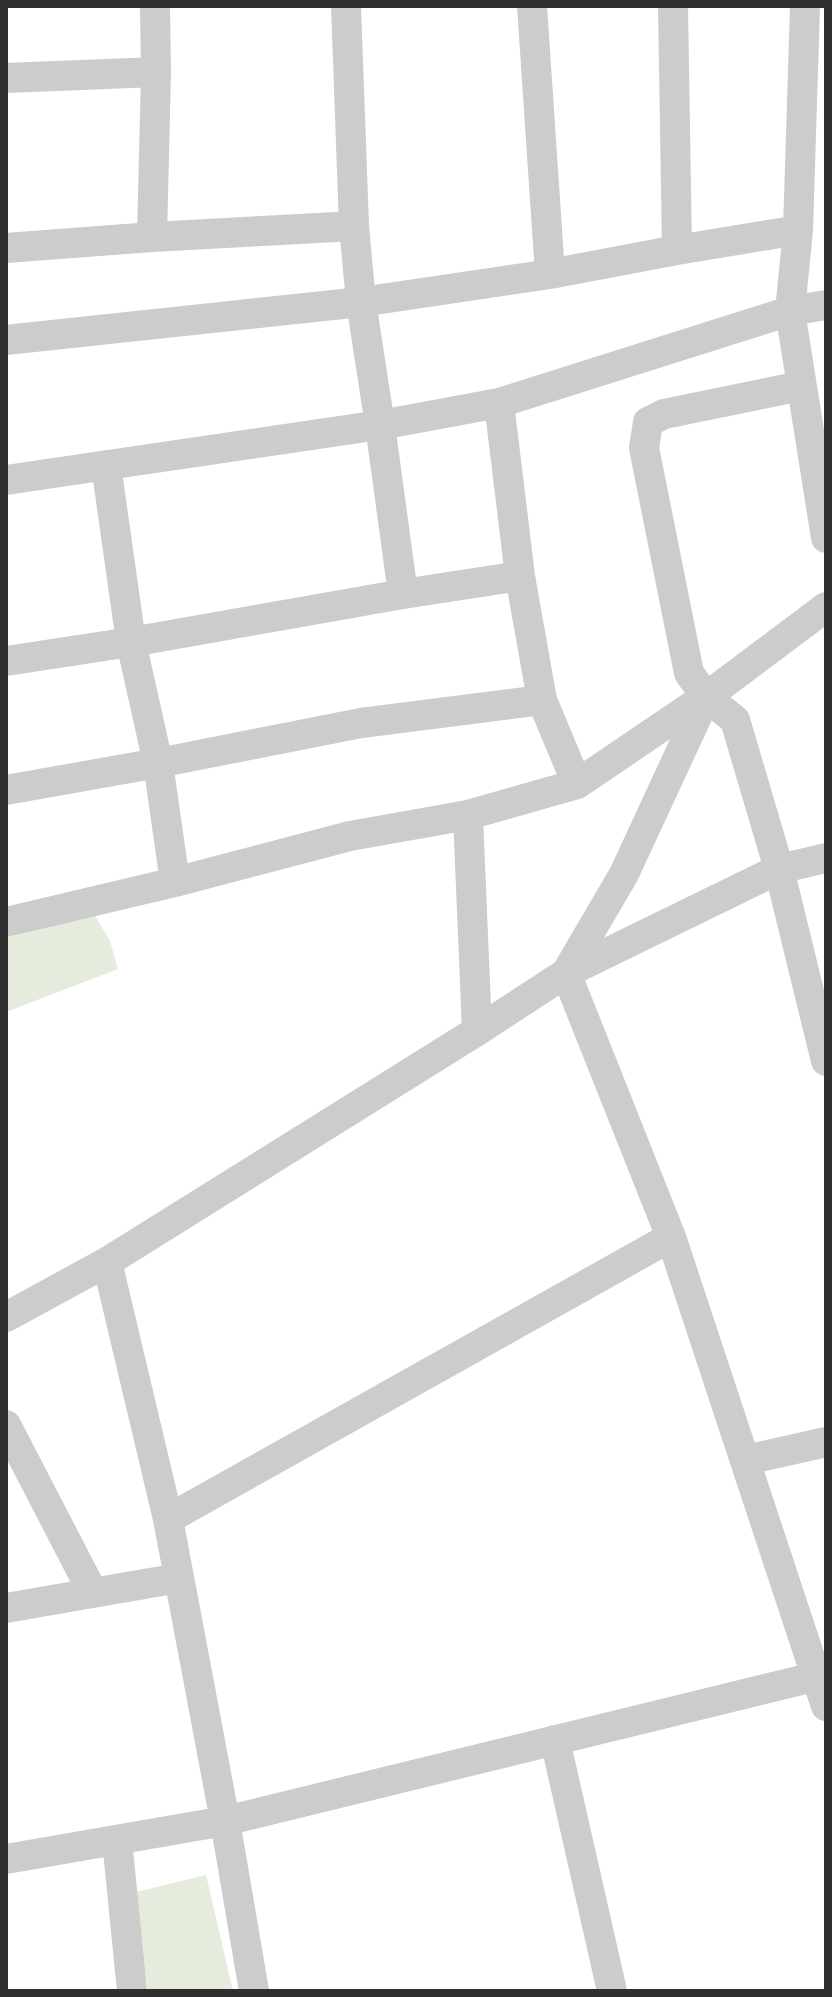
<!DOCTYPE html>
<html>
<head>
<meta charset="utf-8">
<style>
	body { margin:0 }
	#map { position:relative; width:832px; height:1997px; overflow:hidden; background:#fff; font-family:Montserrat,sans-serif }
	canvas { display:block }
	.frame { position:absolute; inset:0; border:8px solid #2f2f2f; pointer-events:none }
</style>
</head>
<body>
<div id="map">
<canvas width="832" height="1997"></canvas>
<div class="frame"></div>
</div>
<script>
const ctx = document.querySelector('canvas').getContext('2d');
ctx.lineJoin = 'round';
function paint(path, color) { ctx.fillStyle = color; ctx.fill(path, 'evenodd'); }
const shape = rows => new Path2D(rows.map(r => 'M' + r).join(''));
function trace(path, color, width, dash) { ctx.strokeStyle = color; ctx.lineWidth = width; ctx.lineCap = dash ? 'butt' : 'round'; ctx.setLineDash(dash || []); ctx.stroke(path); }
paint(shape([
	[94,914,110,941,118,969,6,1012,6,938],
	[206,1875,233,1991,148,1991,132,1893]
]), '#e5ebdd');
trace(shape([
	[346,6,354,226,361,302,380,425,403,594],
	[532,6,550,274],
	[673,6,677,250],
	[805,6,798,230,790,311,826,538],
	[6,78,156,72],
	[152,237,156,72,155,6],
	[6,248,152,237,354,226],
	[6,340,361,302,550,274,677,250,798,230],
	[801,386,664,414,648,422,644,448,689,673,706,697,735,720,779,869,826,1061],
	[499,403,520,576,542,700,577,784],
	[106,465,131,642,158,763,175,882],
	[6,480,380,425,499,403,790,311,826,305],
	[6,661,131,642,403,594,520,576],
	[6,790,158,763,361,723,542,700],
	[468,815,477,1031],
	[826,858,779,869,566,973,671,1237,826,1706],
	[6,922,175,882,350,836,468,815,577,784,704,698],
	[107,1262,168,1519,225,1821,254,1991],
	[6,1317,107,1262,477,1031,566,973,624,874,706,697,826,607],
	[6,1425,93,1593],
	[746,1460,826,1442],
	[168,1519,671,1237],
	[6,1608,179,1578],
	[555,1740,612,1991],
	[117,1840,132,1991],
	[6,1859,225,1821,826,1674]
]), '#ccc', 30);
</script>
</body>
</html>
